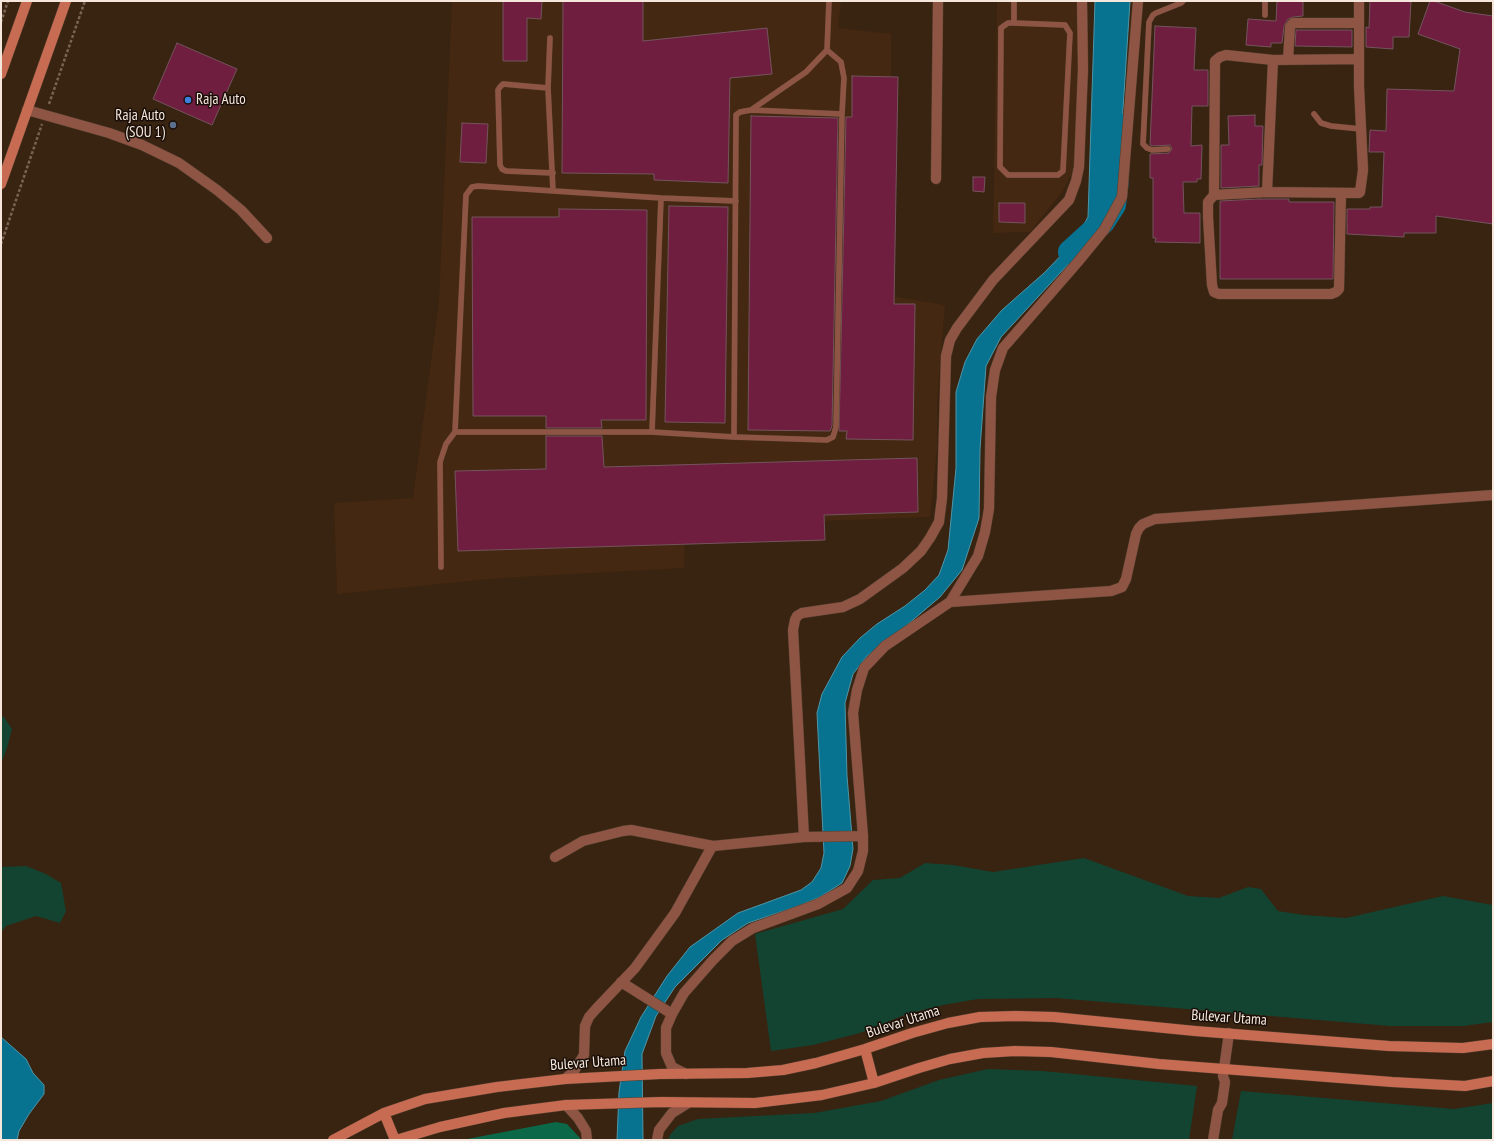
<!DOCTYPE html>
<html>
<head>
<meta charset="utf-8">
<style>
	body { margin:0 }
	#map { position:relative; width:1494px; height:1141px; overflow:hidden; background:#392311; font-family:"PT Sans Narrow",sans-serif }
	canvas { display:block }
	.frame { position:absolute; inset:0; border:2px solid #f6e7dc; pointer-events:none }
</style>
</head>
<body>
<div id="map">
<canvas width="1494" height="1141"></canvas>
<div class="frame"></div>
</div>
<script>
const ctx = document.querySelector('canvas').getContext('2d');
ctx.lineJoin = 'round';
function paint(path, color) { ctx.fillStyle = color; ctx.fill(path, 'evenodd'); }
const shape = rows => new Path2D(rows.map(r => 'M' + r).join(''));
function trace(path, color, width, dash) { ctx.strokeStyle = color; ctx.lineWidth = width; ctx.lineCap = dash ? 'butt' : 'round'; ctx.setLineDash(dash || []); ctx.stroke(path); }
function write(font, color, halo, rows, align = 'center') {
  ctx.font = font + ' "PT Sans Narrow",sans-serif'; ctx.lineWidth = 3; ctx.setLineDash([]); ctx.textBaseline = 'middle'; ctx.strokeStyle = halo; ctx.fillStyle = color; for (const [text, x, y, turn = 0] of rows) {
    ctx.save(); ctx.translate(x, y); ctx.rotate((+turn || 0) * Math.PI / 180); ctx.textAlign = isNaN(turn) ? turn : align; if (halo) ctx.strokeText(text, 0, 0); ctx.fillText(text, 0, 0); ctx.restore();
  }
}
paint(shape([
	[452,1,841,1,838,28,891,34,891,296,945,305,937,403,937,449,930,517,821,521,819,542,685,541,684,568,501,578,337,594,334,503,413,498,439,301],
	[997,1,1082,1,1080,138,1073,172,1062,192,1030,232,993,233]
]), '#442811');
paint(shape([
	[1,716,4,717,12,729,7,748,1,763],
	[1084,858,1188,896,1219,898,1248,887,1261,889,1278,911,1304,915,1346,918,1443,896,1493,905,1493,1022,1463,1026,1390,1026,1056,998,978,999,943,1005,907,1014,860,1033,813,1045,771,1051,755,934,843,909,873,880,900,878,925,863,953,865,993,872],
	[26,866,46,874,61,883,66,911,60,923,36,916,6,926,1,932,1,867],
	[988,1069,1043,1071,1197,1086,1189,1140,668,1140,670,1135,678,1126,698,1119,814,1113,881,1101,939,1080],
	[1241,1091,1454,1109,1493,1103,1493,1140,1232,1140]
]), '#134431');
paint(shape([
	[556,1122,567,1124,580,1138,580,1140,462,1140]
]), '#0b694a');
const water = shape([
	[1095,1,1130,1,1121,140,1107,207,1085,246,1001,337,986,366,980,449,979,518,962,570,940,597,901,630,867,656,853,674,845,703,847,776,853,849,850,866,842,883,820,897,798,906,748,923,722,940,675,987,656,1016,642,1054,643,1140,617,1140,619,1092,625,1051,641,1017,667,976,690,947,738,913,801,890,812,882,821,868,824,853,817,713,822,694,842,657,860,638,877,624,905,606,925,590,939,575,948,550,956,468,956,392,965,362,977,339,1002,310,1044,273,1074,242,1088,217,1095,1],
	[1,1037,26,1059,33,1073,44,1085,44,1094,29,1114,19,1131,17,1140,1,1140,1,1037]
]);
paint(water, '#087390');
trace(water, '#4f96a7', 1);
trace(shape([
	[1070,252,1103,222,1114,205,1117,181,1118,125]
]), '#087390', 24);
const building = shape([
	[503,1,542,1,541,19,527,18,527,61,503,61,503,1],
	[563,1,643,1,643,41,767,28,772,74,730,78,728,183,654,180,654,174,562,173,563,1],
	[1277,1,1303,1,1303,16,1293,17,1288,19,1284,26,1282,43,1271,43,1271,47,1246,45,1248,19,1276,21,1277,1],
	[1370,1,1411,1,1409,37,1393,37,1393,49,1366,47,1366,27,1369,28,1370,1],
	[1430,1,1434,1,1465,12,1493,16,1493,224,1436,216,1436,233,1404,233,1404,237,1347,234,1347,209,1370,209,1370,207,1382,207,1384,152,1369,152,1370,130,1386,131,1387,89,1454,91,1460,49,1418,34,1430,1],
	[1155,26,1196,28,1194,70,1208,70,1208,106,1192,106,1191,146,1202,145,1201,179,1197,179,1197,182,1183,182,1184,213,1200,213,1200,243,1155,242,1156,238,1153,238,1153,178,1150,178,1150,154,1169,153,1172,149,1170,145,1153,146,1150,145,1155,26],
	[1296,30,1352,30,1352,47,1295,46,1296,30],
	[177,43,237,69,212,125,153,99,177,43],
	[852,76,898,77,894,304,915,304,913,440,846,439,847,431,839,431,846,117,852,117,852,76],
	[1255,115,1255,126,1263,126,1262,165,1259,165,1259,186,1221,188,1221,145,1229,145,1228,116,1255,115],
	[751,116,838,118,832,426,830,431,748,430,751,116],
	[462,123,488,124,486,163,460,162,462,123],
	[973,177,985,177,984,192,973,191,973,177],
	[1259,199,1289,199,1289,202,1334,202,1333,279,1220,279,1220,201,1259,199],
	[999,203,1025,203,1025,223,999,222,999,203],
	[669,206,728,207,725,423,665,422,669,206],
	[559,209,647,210,646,420,601,420,602,428,546,428,546,416,473,416,472,217,559,217,559,209],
	[546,436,602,436,604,467,917,458,918,512,824,515,825,540,458,551,455,471,546,469,546,436]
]);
paint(building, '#701e3f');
trace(building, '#73545d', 1);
const lane = shape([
	[1014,1,1014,23,1008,23,1001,28,1000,167,1008,175,1058,175,1063,171,1070,33,1065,25,1014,23],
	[1265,15,1265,1],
	[550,38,548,88,553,191],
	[827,50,841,62,844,78,842,114],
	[548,88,503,84,500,87,498,90,500,165,502,169,506,171,553,173],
	[1314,114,1321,123,1331,126,1361,129],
	[1168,149,1152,150,1147,148,1143,144,1149,22,1153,15,1156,13,1181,3,1183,1],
	[455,432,466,195,472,187,478,186,661,198,736,201],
	[652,432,661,198],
	[734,437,827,440,833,437,836,427,842,114,751,110],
	[441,567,440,462,446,444,455,432,652,432,734,437,736,115,740,112,751,110,806,72,827,50,829,1]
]);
const street = shape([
	[1273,60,1359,59],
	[1288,60,1290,27,1293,23,1359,23],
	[27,110,109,133,142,145,179,163,217,190,241,210,267,238],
	[936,179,938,1],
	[1341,193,1339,289,1336,292,1331,294,1219,294,1214,292,1212,285,1208,217,1208,202,1214,195,1267,192,1359,193,1360,192,1363,170,1359,86,1359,1],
	[1214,195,1215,61,1220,57,1226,55,1273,60,1267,192],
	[950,602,1111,591,1122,587,1126,579,1136,534,1139,528,1143,524,1155,519,1493,495],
	[804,837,793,630,795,620,797,616,802,613,843,607,860,599,903,568,921,551,930,538,939,522,942,498,946,356,950,340,957,328,993,280,1069,200,1076,181,1079,167,1083,69,1082,1],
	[555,857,583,841,623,831,631,830,713,846],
	[621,982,672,1014],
	[686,1074,672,1067,666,1053,666,1028,672,1014,684,993,713,960,732,941,753,928,818,904,847,888,858,871,863,851,863,836,853,713,857,690,864,668,885,646,950,602,978,556,985,532,989,509,991,397,995,370,1003,348,1077,263,1104,230,1122,197,1138,1],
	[565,1079,574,1071,584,1055,585,1026,589,1017,596,1009,635,968,675,913,710,850,713,846,804,837,863,836],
	[566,1105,578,1118,586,1131,587,1140],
	[657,1140,659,1130,672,1113,688,1103],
	[1213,1140,1218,1110,1222,1103,1225,1082,1223,1076,1229,1033]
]);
const secondary = shape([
	[1,74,27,1],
	[1,184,66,1],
	[865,1049,874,1083],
	[384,1113,395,1140],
	[333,1140,384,1113,425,1099,497,1087,565,1079,660,1074,747,1073,783,1070,816,1063,865,1049,912,1033,948,1023,980,1017,1016,1016,1054,1017,1195,1031,1389,1046,1463,1048,1493,1044],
	[396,1140,440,1127,504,1113,566,1105,661,1102,755,1103,822,1095,874,1083,919,1068,950,1059,983,1053,1015,1051,1051,1052,1159,1064,1392,1082,1465,1086,1493,1081]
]);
trace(lane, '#533e2d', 6);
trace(street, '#533e2d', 11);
trace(secondary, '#533e2d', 11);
trace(shape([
	[1,22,8,1],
	[49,104,85,1],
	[1,244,42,124]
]), '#786454', 2.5, [3, 2]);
trace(lane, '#8e5545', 5.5);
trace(street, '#8e5545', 10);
trace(secondary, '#c76c53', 10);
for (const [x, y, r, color] of [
	[188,100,4,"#3f7fe0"],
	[173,125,4,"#5c6f8a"]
]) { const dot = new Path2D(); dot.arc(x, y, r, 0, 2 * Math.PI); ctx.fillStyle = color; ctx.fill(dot); trace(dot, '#190f08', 1.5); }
write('15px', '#f6e7dc', '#190f08', [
	["Raja Auto",196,100],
	["Raja Auto",165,116,"right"],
	["(SOU 1)",165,133,"right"]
], 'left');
write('15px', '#f6e7dc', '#190f08', [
	["Bulevar Utama",1229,1018,4],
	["Bulevar Utama",903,1022,-18],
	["Bulevar Utama",588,1063,-4]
]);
</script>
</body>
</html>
